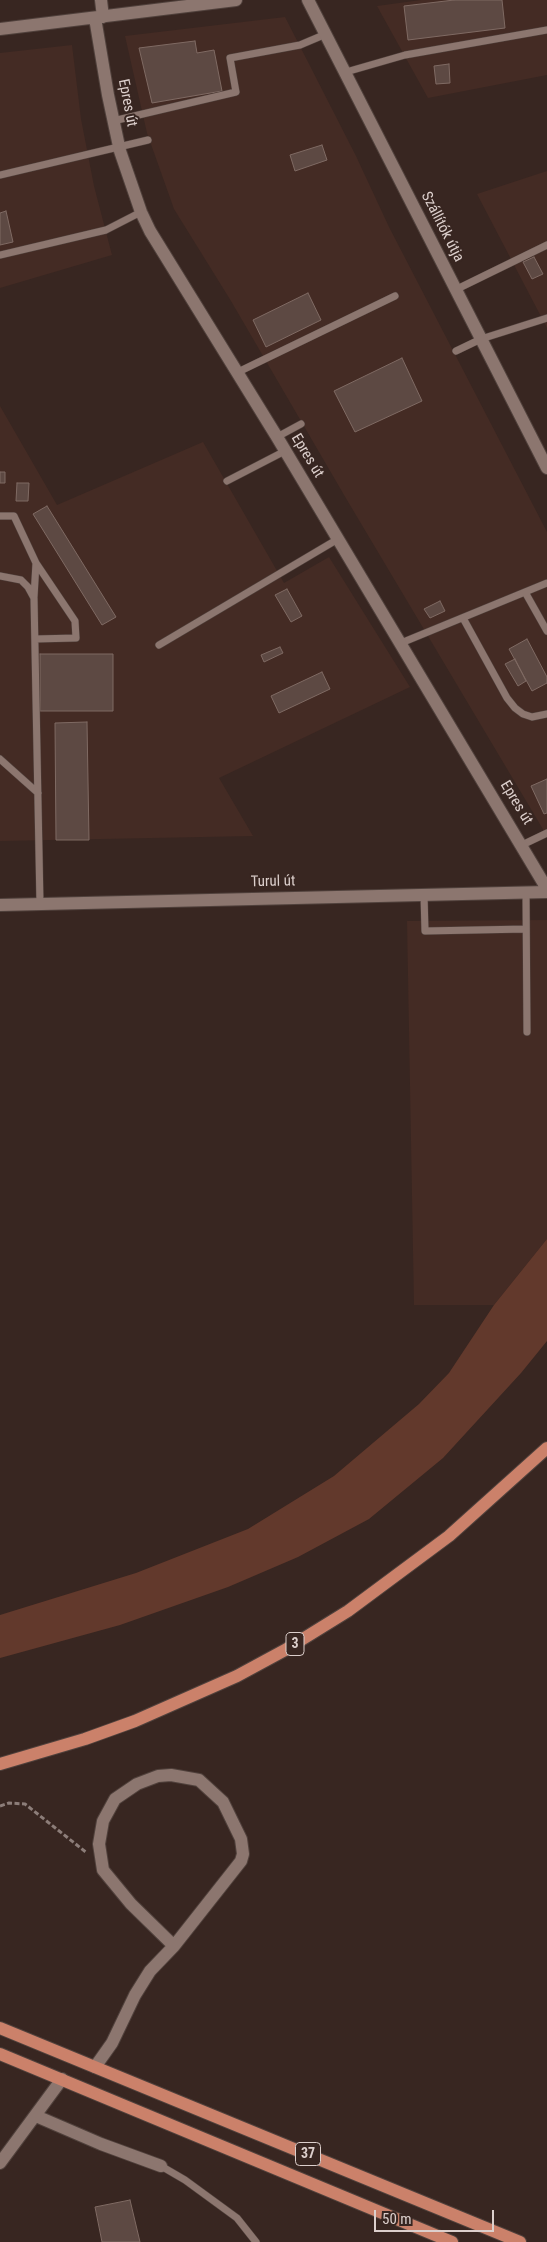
<!DOCTYPE html>
<html>
<head>
<meta charset="utf-8">
<style>
	body { margin:0 }
	#map { position:relative; width:547px; height:2242px; overflow:hidden; background:#382621; font-family:"Roboto Condensed",sans-serif }
	canvas { display:block }
	.scale { position:absolute; left:374px; top:2210px; width:120px; height:22px; box-sizing:border-box; border:2px solid #dccfcc; border-top:0; padding-left:6px; font-size:15px; line-height:18px; white-space:nowrap; color:#dccfcc; -webkit-text-stroke:4px #382621; paint-order:stroke }
</style>
</head>
<body>
<div id="map">
<canvas width="547" height="2242"></canvas>
<div class="scale">50 m</div>
</div>
<script>
const ctx = document.querySelector('canvas').getContext('2d');
ctx.lineJoin = 'round';
function paint(path, color) { ctx.fillStyle = color; ctx.fill(path, 'evenodd'); }
const shape = rows => new Path2D(rows.map(r => 'M' + r).join(''));
function trace(path, color, width, dash) { ctx.strokeStyle = color; ctx.lineWidth = width; ctx.lineCap = dash ? 'butt' : 'round'; ctx.setLineDash(dash || []); ctx.stroke(path); }
function write(font, color, halo, rows, align = 'center') {
  ctx.font = font + ' "Roboto Condensed",sans-serif'; ctx.lineWidth = 4; ctx.setLineDash([]); ctx.textBaseline = 'middle'; ctx.strokeStyle = halo; ctx.fillStyle = color; for (const [text, x, y, turn = 0] of rows) {
    ctx.save(); ctx.translate(x, y); ctx.rotate((+turn || 0) * Math.PI / 180); ctx.textAlign = isNaN(turn) ? turn : align; if (halo) ctx.strokeText(text, 0, 0); ctx.fillText(text, 0, 0); ctx.restore();
  }
}
paint(shape([
	[421,0,547,0,547,75,428,98,377,6],
	[285,17,356,156,389,227,547,532,547,836,347,500,231,301,174,209,147,133,125,36],
	[72,45,81,119,94,186,112,255,0,288,0,53],
	[547,171,547,328,477,194],
	[0,406,57,505,203,442,284,583,329,557,410,687,219,778,253,836,0,841],
	[547,920,547,1239,494,1305,414,1305,407,921]
]), '#442b24');
paint(shape([
	[547,1239,547,1341,521,1373,443,1458,369,1519,298,1557,228,1587,120,1625,0,1658,0,1615,136,1573,248,1529,334,1476,419,1404,449,1373,494,1305]
]), '#62392c');
const building = shape([
	[454,0,502,0,505,28,408,40,404,6,454,0],
	[195,41,197,53,214,50,222,91,152,103,139,48,195,41],
	[449,64,450,83,436,84,434,66,449,64],
	[322,145,327,160,295,171,290,155,322,145],
	[6,211,13,242,0,245,0,213,6,211],
	[534,257,543,274,532,279,523,262,534,257],
	[308,293,321,320,266,347,253,320,308,293],
	[402,358,422,401,355,432,334,391,402,358],
	[0,472,5,472,5,483,0,483,0,472],
	[17,483,29,483,28,501,16,501,17,483],
	[47,506,116,617,102,625,33,514,47,506],
	[287,589,302,616,291,622,275,595,287,589],
	[440,601,445,611,430,618,424,609,440,601],
	[527,639,547,677,547,683,532,691,509,649,527,639],
	[280,647,283,653,264,662,261,655,280,647],
	[40,654,113,654,113,711,40,711,40,654],
	[515,659,526,681,518,686,505,664,515,659],
	[322,672,330,689,279,713,271,696,322,672],
	[87,722,89,840,56,840,55,723,87,722],
	[547,779,547,813,544,814,531,786,547,779],
	[130,2200,140,2242,102,2242,95,2207,130,2200]
]);
paint(building, '#5d4943');
trace(building, '#7f6a63', 1);
const service = shape([
	[346,72,405,55,547,30],
	[113,121,236,92,230,58,300,45,326,34],
	[0,175,148,140],
	[0,255,106,230,141,212],
	[455,290,547,245],
	[456,351,481,339,547,318],
	[236,373,395,296],
	[277,437,301,424],
	[227,481,285,451],
	[0,516,14,516,36,563,34,597],
	[0,576,21,580,28,587,34,598,40,904],
	[525,592,547,631],
	[463,618,507,698,515,708,523,714,532,717,547,714],
	[35,639,76,638,75,621,36,563],
	[401,643,547,583],
	[159,645,338,539],
	[0,759,38,793],
	[522,845,547,833],
	[526,893,527,1032],
	[424,895,425,931,526,929],
	[161,2166,185,2180,237,2218,256,2242]
]);
const minor = shape([
	[101,0,103,17],
	[308,0,547,468],
	[95,18,108,95,120,151,141,212,150,231,277,437,547,889],
	[0,29,236,0],
	[0,905,547,892],
	[95,2067,112,2043,135,1995,150,1971,174,1946,241,1861,243,1854,241,1839,223,1802,199,1780,171,1775,158,1776,137,1784,115,1799,103,1821,99,1844,103,1870,131,1904,174,1946],
	[36,2116,101,2144,161,2166],
	[0,2163,62,2079]
]);
const primary = shape([
	[0,1764,85,1739,135,1721,237,1676,285,1650,348,1611,449,1536,547,1448],
	[0,2028,520,2242],
	[0,2054,452,2242]
]);
trace(service, '#50413c', 8);
trace(minor, '#50413c', 14);
trace(primary, '#50413c', 14);
trace(shape([
	[0,1806,9,1803,25,1804,87,1853]
]), '#8c7d79', 3, [5, 2.5]);
trace(service, '#8c766f', 7);
trace(minor, '#8c766f', 12);
trace(primary, '#cb816a', 12);
for (const [x, y, w] of [
	[295,1644,18],
	[308,2154,25]
]) { const box = new Path2D(); box.roundRect(x - w / 2, y - 11.5, w, 23, 4); ctx.fillStyle = '#382621'; ctx.fill(box); trace(box, '#dccfcc', 1); }
write('bold 14px', '#dccfcc', null, [
	["3",295,1644],
	["37",308,2154]
]);
write('15px', '#dccfcc', '#382621', [
	["Epres út",127,103,79],
	["Szállítók útja",442,227,63],
	["Epres út",307,456,59],
	["Epres út",516,803,59],
	["Turul út",273,882,-1]
]);
</script>
</body>
</html>
